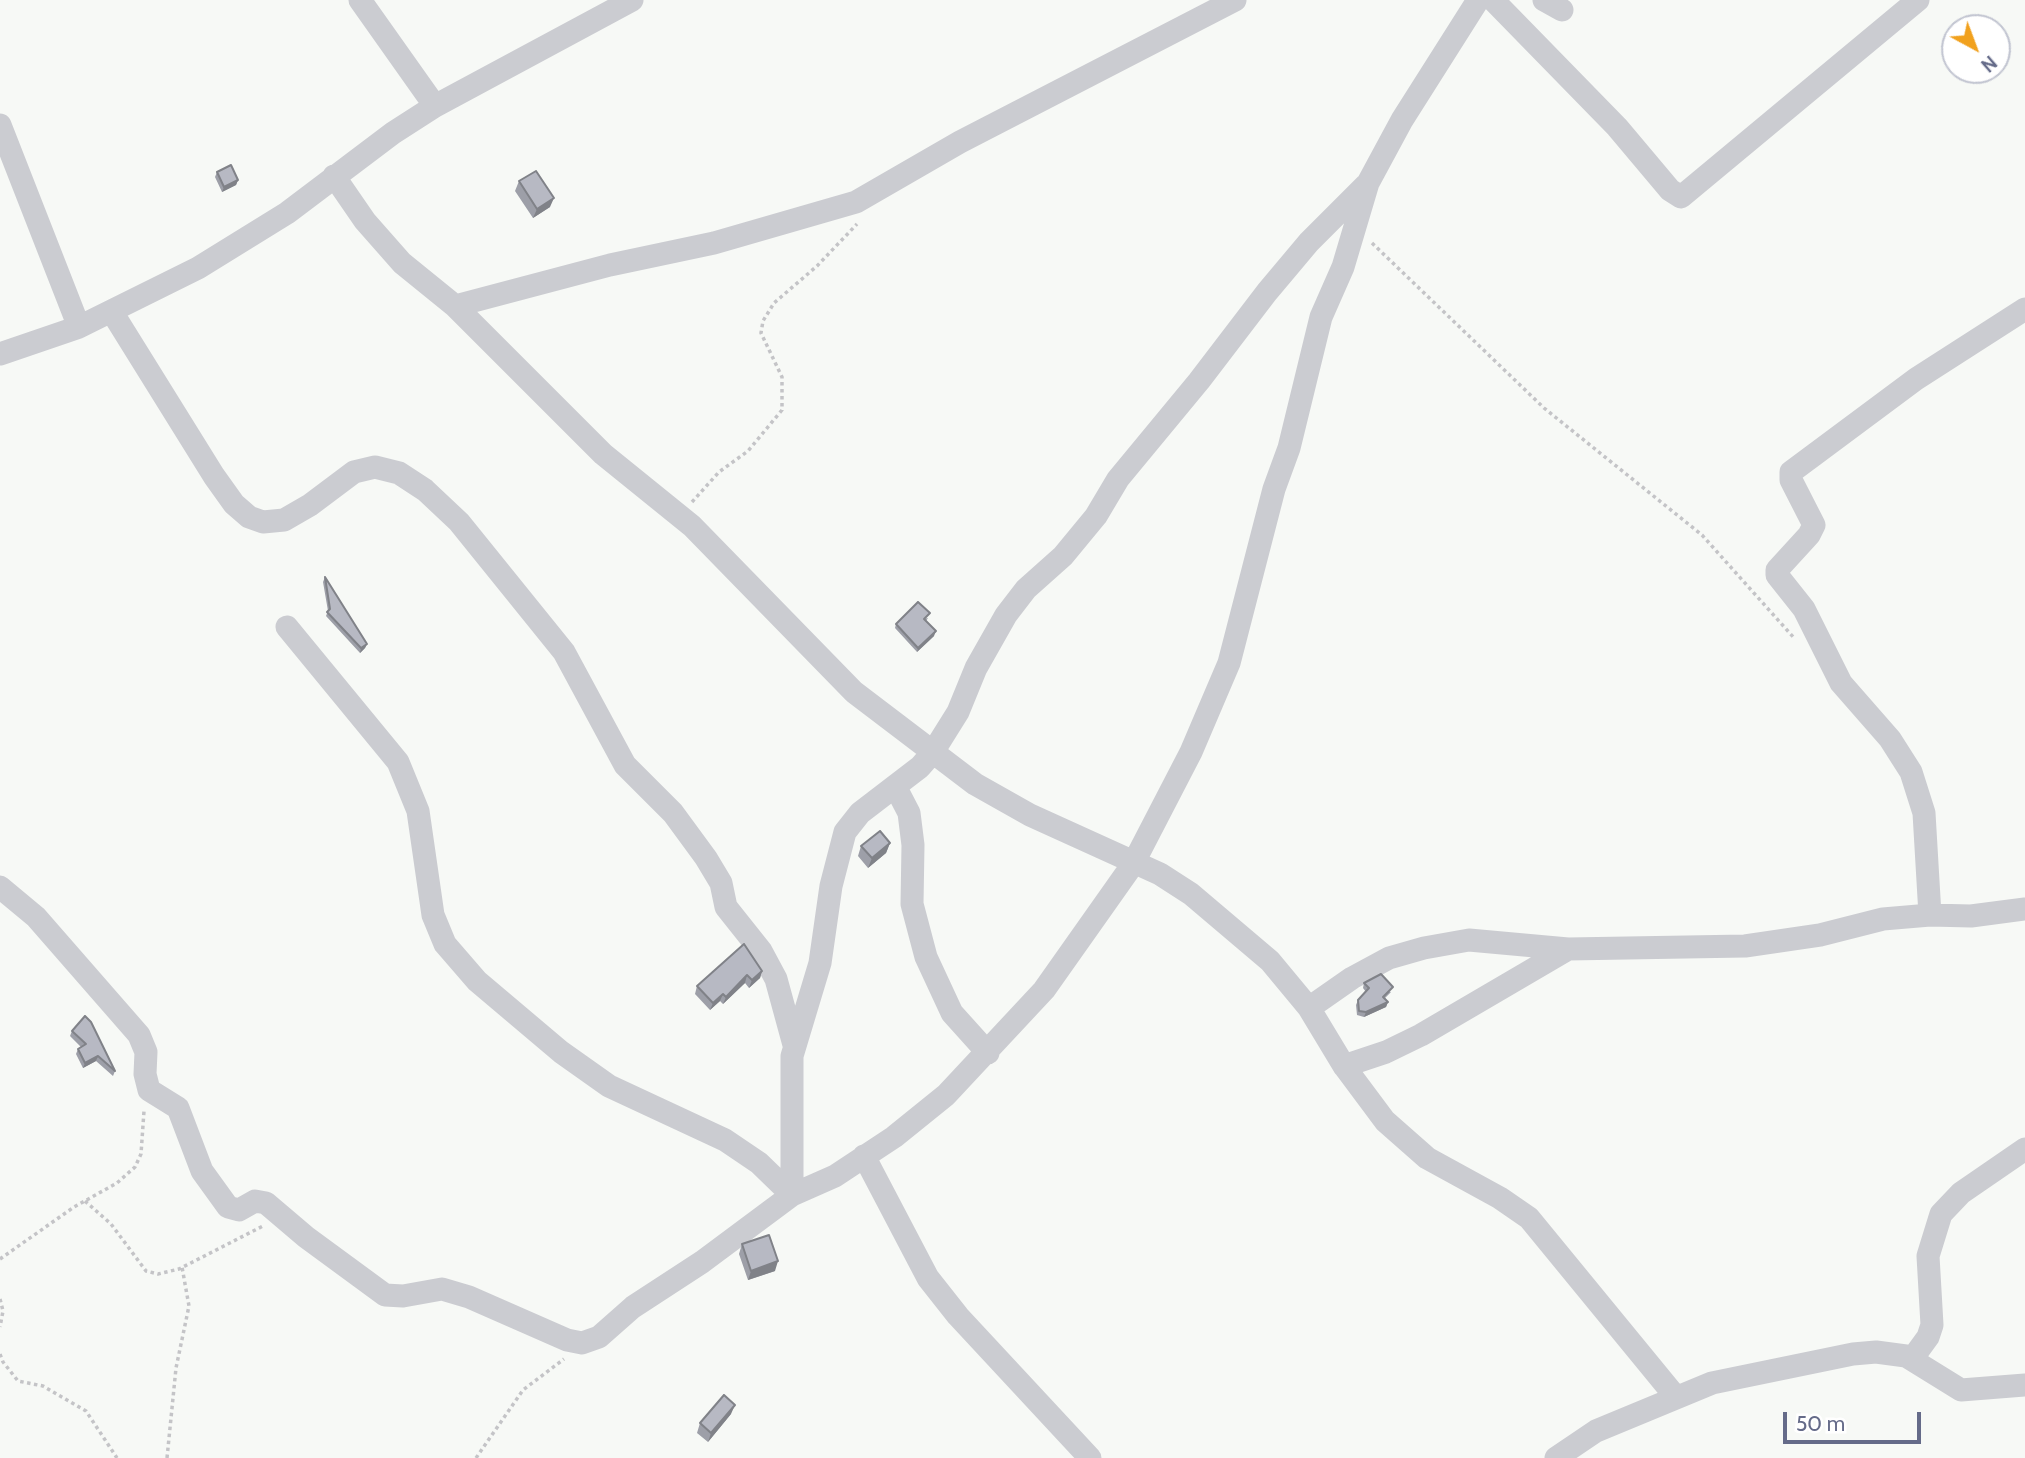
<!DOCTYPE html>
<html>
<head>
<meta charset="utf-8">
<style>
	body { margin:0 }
	#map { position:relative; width:2025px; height:1458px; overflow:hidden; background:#f7f9f6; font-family:Cabin,sans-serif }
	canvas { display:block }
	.north { position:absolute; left:1941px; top:14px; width:70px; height:70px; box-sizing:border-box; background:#fff; border:2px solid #c1c4d0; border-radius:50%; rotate:139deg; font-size:19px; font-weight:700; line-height:28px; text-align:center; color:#656b89 }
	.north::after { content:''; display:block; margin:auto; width:24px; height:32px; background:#f1a11e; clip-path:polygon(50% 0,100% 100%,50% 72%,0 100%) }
	.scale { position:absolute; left:1783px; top:1412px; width:138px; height:32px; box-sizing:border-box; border:4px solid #656b89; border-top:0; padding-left:9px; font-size:21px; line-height:24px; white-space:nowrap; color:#656b89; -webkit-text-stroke:5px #fff; paint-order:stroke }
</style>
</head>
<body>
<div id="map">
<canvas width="2025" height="1458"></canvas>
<div class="north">N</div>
<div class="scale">50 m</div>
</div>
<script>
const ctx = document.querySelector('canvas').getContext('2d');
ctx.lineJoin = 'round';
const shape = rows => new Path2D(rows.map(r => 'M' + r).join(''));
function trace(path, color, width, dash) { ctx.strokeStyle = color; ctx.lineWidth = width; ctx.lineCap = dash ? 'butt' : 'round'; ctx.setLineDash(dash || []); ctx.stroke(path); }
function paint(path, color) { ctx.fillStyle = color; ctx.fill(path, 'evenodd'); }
trace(shape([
	[1372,243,1544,408,1702,535,1795,639],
	[692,502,719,472,748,451,782,410,782,377,761,333,763,321,774,303,817,266,857,224],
	[85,1201,111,1224,146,1271,158,1274,179,1269,263,1226],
	[0,1259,74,1207,117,1183,135,1167,141,1154,144,1111],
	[0,1299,3,1311,0,1327],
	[0,1354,3,1362,18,1381,43,1386,86,1411,117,1458],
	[167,1458,176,1368,189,1306,182,1267],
	[476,1458,523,1390,564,1359]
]), '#c4c4c7', 3.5, [3.5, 3.5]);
trace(shape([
	[360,0,435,106],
	[1493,0,1617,127,1670,190,1681,197,1918,0],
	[1544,0,1562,10],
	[0,125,79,327],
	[334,176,365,221,402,263,455,306,603,454,692,526,854,692,975,784,1030,815,1160,874,1191,894,1270,961,1309,1008,1344,1066,1385,1121,1427,1158,1500,1198,1529,1218,1675,1396],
	[455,306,610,265,714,243,856,202,960,142,1235,0],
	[112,312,214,476,234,504,249,517,263,522,284,520,310,505,354,472,375,467,399,473,425,490,459,522,564,652,625,765,673,813,706,858,721,883,726,907,761,951,776,979,794,1045],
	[0,354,79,327,198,268,287,213,393,133,435,106,632,0],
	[287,627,398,762,418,811,433,915,445,944,477,981,561,1052,609,1086,725,1140,759,1163,792,1195],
	[895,786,909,813,913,845,912,904,926,957,952,1013,988,1053],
	[0,887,36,917,139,1035,146,1052,145,1074,149,1090,178,1108,202,1171,228,1207,239,1210,255,1201,266,1203,306,1237,385,1295,403,1296,442,1289,469,1297,567,1340,582,1343,599,1337,633,1307,702,1262,792,1195,835,1176,894,1137,946,1095,1044,990,1133,864,1191,752,1229,663,1274,489,1289,448,1321,317,1343,267,1368,183,1402,120,1478,0],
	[1930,915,1924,813,1911,772,1890,739,1841,683,1804,609,1777,575,1777,570,1809,535,1814,525,1791,480,1791,472,1916,379,2025,309],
	[1309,1008,1352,978,1389,958,1424,948,1469,940,1568,949],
	[1344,1066,1386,1052,1421,1035,1568,949,1745,946,1820,935,1883,919,1930,915,1971,916,2025,909],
	[864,1156,928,1278,958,1316,1090,1458],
	[792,1195,792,1056,820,963,831,886,845,832,860,813,920,767,933,752,958,712,976,668,1006,615,1026,589,1063,556,1096,516,1118,479,1199,381,1267,292,1309,242,1366,185],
	[1912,1359,1928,1337,1932,1325,1928,1256,1941,1214,1961,1193,2025,1149],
	[1556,1458,1596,1431,1712,1383,1853,1354,1876,1352,1906,1356,1961,1390,2025,1385]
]), '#cbccd1', 23);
paint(shape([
	[217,172,238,180,236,185,222,192,215,177],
	[519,181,550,207,533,218,515,191],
	[325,577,367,644,365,648,360,653,326,616,328,611,323,582],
	[928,618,926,621,934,636,917,652,895,628,896,624],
	[890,843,886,853,868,868,858,856,861,846],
	[762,971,760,978,749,988,745,983,723,1004,720,1001,710,1010,695,994,697,986],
	[1364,983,1391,992,1385,998,1388,1002,1386,1007,1364,1017,1357,1015,1356,1005,1358,1000,1366,992,1363,988],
	[72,1031,115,1071,113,1076,96,1061,83,1068,76,1054,78,1049,81,1047,70,1036],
	[742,1244,775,1271,748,1280,739,1254],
	[731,1414,708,1442,697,1433,700,1423]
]), '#9d9fa8');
paint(shape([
	[238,180,236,185,222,192,224,187],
	[554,198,550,207,533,218,537,209],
	[936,631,934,636,917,652,918,648],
	[367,644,365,648,360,653,361,648],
	[890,843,886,853,868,868,872,858],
	[762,971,760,978,749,988,752,980],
	[747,975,745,983,723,1004,726,997],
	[723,994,720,1001,710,1010,713,1003],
	[1388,1002,1386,1007,1364,1017,1366,1012],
	[98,1056,96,1061,83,1068,85,1063],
	[778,1261,775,1271,748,1280,751,1271],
	[735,1405,731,1414,708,1442,711,1433]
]), '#808288');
const building = shape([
	[231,165,238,180,224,187,217,172,231,165],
	[536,171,554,198,537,209,519,181,536,171],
	[325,577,367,644,361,648,327,612,330,609,325,577],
	[918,602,930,613,924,619,936,631,918,648,896,624,918,602],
	[880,831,890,843,872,858,861,846,880,831],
	[744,944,762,971,752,980,747,975,726,997,723,994,713,1003,697,986,744,944],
	[1381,974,1393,987,1383,997,1388,1002,1366,1012,1359,1011,1358,1000,1369,988,1364,983,1381,974],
	[85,1016,91,1022,115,1071,98,1056,85,1063,78,1049,86,1044,72,1031,85,1016],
	[769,1235,778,1261,751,1271,742,1244,769,1235],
	[724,1395,735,1405,711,1433,700,1423,724,1395]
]);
paint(building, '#b7b9c3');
trace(building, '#808288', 2);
</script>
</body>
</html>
